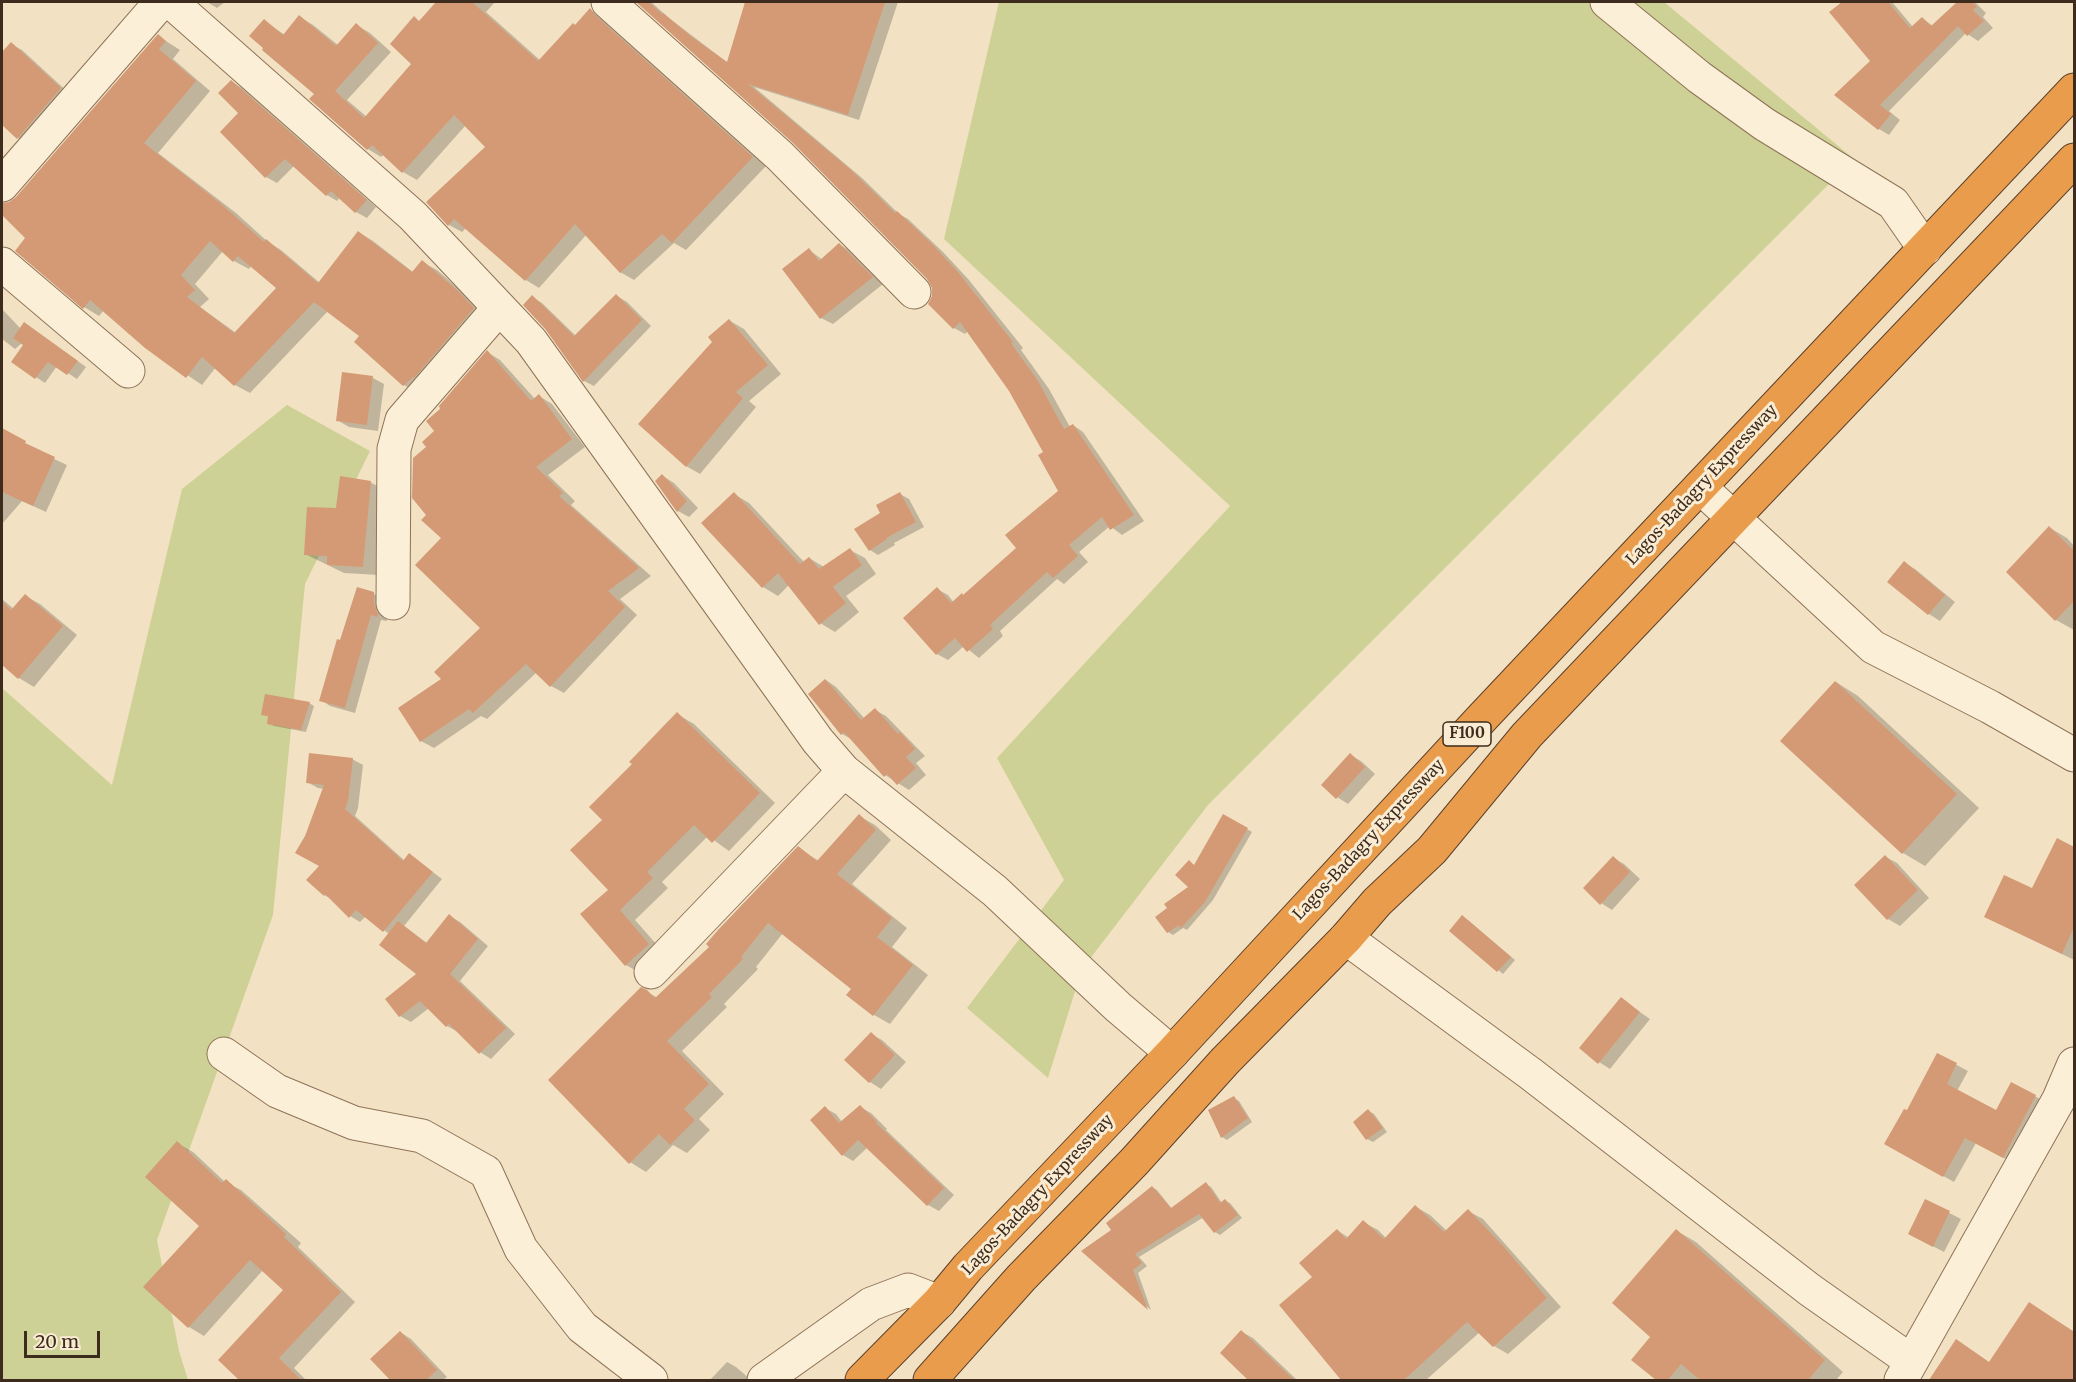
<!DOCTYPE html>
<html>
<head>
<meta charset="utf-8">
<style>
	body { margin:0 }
	#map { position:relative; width:2076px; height:1382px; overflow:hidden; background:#f2e2c3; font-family:Merriweather,serif }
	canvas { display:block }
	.frame { position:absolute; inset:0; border:3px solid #3d2b1d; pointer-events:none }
	.scale { position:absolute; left:24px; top:1331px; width:76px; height:27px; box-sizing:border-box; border:3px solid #3d2b1d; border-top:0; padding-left:8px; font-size:18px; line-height:21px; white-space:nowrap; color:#3d2b1d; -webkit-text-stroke:4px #f9ecd3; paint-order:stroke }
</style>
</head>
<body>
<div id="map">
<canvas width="2076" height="1382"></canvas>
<div class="frame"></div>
<div class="scale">20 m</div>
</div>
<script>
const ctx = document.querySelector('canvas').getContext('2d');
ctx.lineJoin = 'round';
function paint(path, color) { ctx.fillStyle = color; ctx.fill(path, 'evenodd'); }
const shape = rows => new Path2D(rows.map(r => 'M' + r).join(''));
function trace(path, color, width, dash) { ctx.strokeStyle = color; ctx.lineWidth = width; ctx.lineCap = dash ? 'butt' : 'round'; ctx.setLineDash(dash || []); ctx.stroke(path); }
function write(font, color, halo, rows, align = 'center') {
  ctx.font = font + ' Merriweather,serif'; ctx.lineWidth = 6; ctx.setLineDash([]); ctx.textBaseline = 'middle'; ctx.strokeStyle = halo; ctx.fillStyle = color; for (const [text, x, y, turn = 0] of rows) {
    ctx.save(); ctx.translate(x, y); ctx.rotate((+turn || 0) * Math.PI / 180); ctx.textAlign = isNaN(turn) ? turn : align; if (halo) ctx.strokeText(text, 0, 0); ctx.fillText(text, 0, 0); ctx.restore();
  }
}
paint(shape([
	[999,2,1664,2,1854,159,1208,805,1082,969,1048,1078,967,1008,1064,880,997,758,1230,506,944,239],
	[287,405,370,451,305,584,273,915,157,1240,179,1351,188,1380,2,1380,2,688,112,785,182,489]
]), '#cdd195');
paint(shape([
	[207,2,225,2,217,8],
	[438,2,495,2,486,12,541,61,591,10,604,18,609,26,766,166,686,250,674,243,634,280,620,272,587,234,539,288,526,280,466,228,462,232,449,225,487,147,466,125,417,180,403,172,384,154,381,157,368,149,316,94,264,21,285,35,300,17,313,25,338,45,356,25,370,33,391,52,347,100,367,117,413,64,420,22],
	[638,2,651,2,669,18,728,63,748,2,898,2,859,120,754,87,862,178,899,214,908,219,943,252,969,280,1023,348,1021,350,1049,389,1070,427,1073,425,1083,432,1144,521,1122,535,1110,526,1079,552,1088,562,1064,584,1057,579,1000,631,1003,636,979,658,964,646,948,660,937,654,937,589,948,595,954,603,964,596,1018,548,1060,492,1045,453,1010,390,968,331,965,334,954,328,930,304,934,297,934,287,929,278,794,142],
	[1844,2,1892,2,1913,27,1922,18,1933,26,1959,2,1975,2,1986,13,1983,17,1993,28,1978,41,1966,33,1889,111,1900,120,1889,135,1879,129,1872,61,1831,12],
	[158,36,180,50,173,59,210,91,158,153,236,213,268,242,281,250,320,283,358,232,373,241,413,272,422,262,437,270,473,301,488,317,419,394,404,385,356,342,361,336,328,311,250,393,235,385,216,367,202,385,146,347,104,310,99,316,84,307,27,238,2,214,2,204,8,204,17,198],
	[223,251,234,261,249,269,252,265,279,288,236,333,200,307,209,299,195,284],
	[11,44,22,50,72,96,29,144,18,138,2,123,2,54],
	[232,82,242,88,376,207,367,218,356,212,340,197,337,201,327,195,294,166,277,183,266,177,222,132,240,113],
	[840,245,851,251,883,284,833,324,821,318,784,269,809,250,823,260],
	[617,296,627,302,651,326,594,386,584,381,547,329,532,297,542,303,576,336],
	[2,309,21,329,33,329,86,367,77,379,57,366,45,383,13,362,25,344,22,343,15,349,2,339],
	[730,321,744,329,781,374,749,401,756,407,700,474,686,466,714,342],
	[487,352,500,360,535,399,539,396,552,404,585,447,548,475,575,501,571,505,651,576,620,599,637,615,564,693,551,686,537,672,487,719,481,716,434,748,421,741,443,679,482,628,443,538,428,515,428,447,436,431,443,409],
	[373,378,384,384,378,431,349,427,337,420],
	[2,428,37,451,67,465,46,512,22,501,2,524],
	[663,476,674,483,698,508,689,517,678,511],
	[370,482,386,491,379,575,344,573,305,554,337,510],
	[734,494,749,503,804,562,809,558,824,567,850,550,865,558,876,574,846,596,859,612,835,632,820,623,789,585,778,596,763,587,703,523],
	[900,494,909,499,924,527,894,543,895,545,878,555,870,550,882,513],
	[2050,528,2067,538,2074,546,2074,630,2056,620,2008,572],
	[1904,563,1915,569,1955,602,1940,621,1929,614,1889,581],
	[374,594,384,599,384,610,387,620,387,621,381,620,355,713,330,706,321,700,341,642],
	[25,596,40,604,77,635,34,687,19,678,2,663,2,599,14,609],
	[826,680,836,687,865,719,875,710,886,716,925,756,916,763,926,775,909,790,885,775,853,740,842,734],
	[1836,682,1858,696,1979,808,1925,866,1903,853],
	[309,703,314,706,306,732,274,726,268,723,270,717,262,714],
	[677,714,694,724,775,803,729,851,708,836,662,882,668,888,635,920,665,954,642,974,626,965,611,890,604,820],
	[1350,755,1361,761,1375,774,1348,804,1337,797],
	[352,759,363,765,358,808,355,816,405,861,410,855,442,879,404,926,427,943,449,916,460,922,488,946,460,981,515,1034,491,1059,480,1052,458,1032,447,1026,429,1008,411,1022,400,1016,418,974,389,934,366,916,360,922,350,916,332,899,324,895,321,866,306,837,324,789,318,788,307,782],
	[859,816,875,825,891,840,852,884,907,928,892,947,928,975,890,1024,874,1015,848,995,853,988,783,933,756,967,758,969,724,1004,727,1007,682,1051,724,1094,699,1119,710,1130,687,1153,673,1145,646,1172,630,1162,647,992,658,998,711,947,798,848,819,861],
	[1224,816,1252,832,1213,900,1187,930,1183,928,1173,935,1168,932,1190,887,1189,862,1195,866],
	[2057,840,2074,849,2074,960,1986,917,2032,890],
	[1886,857,1897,863,1929,898,1900,926,1888,919,1856,885],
	[1613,858,1624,864,1640,879,1612,910,1601,903],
	[1468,920,1515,960,1503,974,1451,931],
	[1621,999,1650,1019,1610,1069,1599,1062],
	[871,1034,882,1040,906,1062,881,1089,870,1082,846,1060],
	[1938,1055,1968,1071,1957,1091,1997,1112,2035,1096,2046,1103,2015,1164,1976,1143,1954,1182,1886,1144,1907,1113],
	[1234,1098,1239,1101,1252,1122,1227,1140,1222,1137],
	[860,1107,871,1113,887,1129,886,1130,954,1195,939,1211,928,1205,868,1147,853,1161,843,1155,825,1108,836,1114,842,1122],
	[1369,1111,1374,1114,1387,1132,1373,1142,1367,1139,1355,1122],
	[177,1143,193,1152,225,1182,241,1190,301,1243,298,1247,355,1302,294,1368,306,1380,242,1380,220,1360,285,1290,263,1270,204,1336,189,1327,201,1226],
	[1206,1184,1211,1187,1222,1203,1225,1201,1230,1203,1242,1218,1220,1235,1215,1232,1204,1217,1139,1257,1147,1266,1138,1273,1151,1310,1084,1252,1113,1230,1152,1187,1157,1190,1172,1209],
	[1926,1201,1961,1219,1944,1252,1921,1240],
	[1416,1207,1430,1215,1447,1231,1468,1211,1483,1219,1561,1307,1508,1354,1494,1346,1480,1332,1426,1380,1343,1380,1281,1306,1314,1277,1337,1230,1349,1238,1363,1222,1378,1230,1387,1239],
	[1677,1231,1696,1242,1843,1372,1836,1380,1658,1380,1633,1360,1652,1337],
	[2030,1304,2073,1331,2074,1328,2074,1380,1930,1380,1956,1341,1990,1363],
	[400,1332,411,1339,447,1377,443,1380,392,1380,372,1359],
	[1242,1332,1253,1338,1297,1380,1251,1380,1222,1353],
	[727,1362,736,1367,751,1380,710,1380]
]), '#0003');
paint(shape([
	[436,2,472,2,538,61,573,23,575,25,590,8,596,16,753,157,672,243,662,234,620,273,575,224,525,281,454,219,448,226,426,202,485,147,454,115,402,173,372,145,367,150,309,99,314,94,262,50,263,48,249,36,264,19,283,35,299,15,336,46,356,23,378,43,335,91,364,118,411,64,390,44,414,16,419,21],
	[636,2,649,2,662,14,663,13,692,37,727,62,745,2,885,2,848,115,748,84,851,170,895,213,897,211,932,244,958,272,1013,342,1011,343,1038,381,1064,429,1073,424,1134,515,1110,530,1102,517,1069,545,1078,556,1053,578,1047,572,990,625,993,629,967,652,955,638,936,655,903,618,937,587,951,603,962,593,963,595,1016,548,1005,535,1058,491,1038,455,1043,452,1009,391,960,322,953,329,928,304,932,296,932,288,927,279,793,143],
	[1842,2,1888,2,1910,28,1922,17,1931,26,1957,2,1972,2,1977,7,1973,10,1984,21,1967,36,1958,26,1880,105,1891,114,1878,130,1834,95,1870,61,1829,12],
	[158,34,166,41,159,49,196,81,144,143,220,203,264,242,266,239,318,283,358,231,412,272,422,260,458,291,474,308,414,378,413,377,403,386,354,342,359,336,314,302,234,386,202,357,186,378,145,348,90,300,83,309,15,251,25,238,2,215,2,203,9,202,16,197],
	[210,241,233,262,238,256,276,288,234,333,187,297,195,290,181,275],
	[11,42,61,88,17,139,2,125,2,52],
	[231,80,367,200,355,213,331,191,326,196,285,159,265,178,220,132,238,113,218,93],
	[839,243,873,277,820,319,782,269,809,248,819,261],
	[616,294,642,320,583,382,546,330,523,305,532,295,574,336],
	[729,319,768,365,736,392,743,398,686,467,638,424,712,342,708,337],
	[24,322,78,361,67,375,48,362,35,379,11,362,23,345,13,338],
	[487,350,531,401,539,394,572,439,536,467,563,493,559,496,639,568,608,591,625,607,550,687,526,664,473,713,469,709,420,742,398,708,441,679,434,672,480,628,415,565,441,538,421,520,426,515,412,498,413,458,426,447,422,442,434,431,426,421,440,409,439,406],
	[342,372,373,376,367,425,336,421],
	[2,428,26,441,25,443,55,457,33,506,2,492],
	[662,474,687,501,677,512,655,481],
	[340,476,371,481,363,567,327,565,327,556,304,555,307,507,336,508],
	[734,492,800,564,809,557,819,569,850,548,862,565,833,587,846,603,819,625,778,573,762,588,701,523],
	[900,492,916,522,886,538,887,539,869,551,854,529,880,513,876,505],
	[2049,526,2074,551,2074,601,2055,621,2006,572],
	[1904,561,1945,595,1928,615,1887,582],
	[357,587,374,592,374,603,378,614,377,617,371,615,345,708,319,701,337,639,340,640],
	[25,594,63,626,18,679,2,665,2,601,11,610],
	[825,679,861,720,875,708,898,734,900,732,915,749,906,757,916,768,897,785,887,774,884,777,844,732,841,735,808,694],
	[1835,681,1957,794,1902,854,1780,741],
	[265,694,310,702,301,730,267,724,268,716,261,715],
	[677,712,760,793,712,843,694,825,647,872,653,878,620,910,649,944,625,966,580,914,608,890,570,850,602,820,589,807,632,764,629,762],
	[309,753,353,758,348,801,345,809,403,861,409,853,433,872,383,932,356,910,349,918,325,894,324,896,306,880,319,866,295,853,305,836,324,785,306,783],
	[1350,753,1365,767,1336,799,1321,785],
	[859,814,876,830,837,874,892,918,877,937,913,965,873,1016,846,995,851,989,768,923,741,957,743,959,709,994,712,997,667,1041,709,1084,684,1109,695,1120,670,1145,659,1134,629,1164,548,1080,641,987,647,990,655,998,709,947,706,944,718,930,798,846,817,861],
	[1223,814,1248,828,1205,902,1181,928,1179,925,1167,933,1155,917,1167,908,1164,904,1188,887,1175,875,1189,860,1194,865],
	[2057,838,2074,847,2074,927,2062,954,1984,917,2004,875,2032,888],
	[1885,855,1918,890,1887,920,1854,885],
	[1613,856,1630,872,1600,905,1583,888],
	[449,914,478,939,450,974,506,1028,479,1054,449,1024,446,1027,420,1001,399,1017,385,999,416,974,379,945,398,921,426,943],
	[1462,915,1511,957,1497,972,1449,931],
	[1621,997,1640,1012,1598,1064,1579,1048],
	[871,1032,895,1055,869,1083,844,1060],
	[1937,1053,1957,1063,1947,1084,1996,1110,2011,1082,2036,1095,2003,1158,1965,1138,1943,1177,1884,1144,1904,1109,1907,1110],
	[1234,1096,1248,1118,1221,1138,1208,1110],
	[860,1105,877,1122,876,1123,944,1188,927,1206,858,1140,842,1156,810,1120,825,1106,839,1123],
	[1368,1109,1383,1128,1366,1140,1353,1122],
	[177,1141,222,1183,226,1179,286,1234,284,1237,341,1292,279,1358,301,1380,239,1380,218,1360,283,1290,250,1260,188,1328,143,1287,199,1226,145,1177],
	[1206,1182,1220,1203,1225,1199,1238,1215,1214,1233,1199,1214,1135,1254,1142,1263,1133,1270,1148,1310,1081,1251,1111,1230,1106,1223,1152,1186,1171,1208],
	[1925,1199,1950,1211,1933,1247,1908,1234],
	[1415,1205,1444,1232,1468,1209,1504,1247,1547,1298,1493,1347,1467,1322,1404,1380,1341,1380,1279,1305,1312,1277,1299,1263,1337,1229,1346,1239,1363,1220,1384,1239],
	[1676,1229,1825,1360,1808,1380,1700,1380,1681,1364,1668,1380,1656,1380,1631,1360,1650,1337,1612,1303],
	[2029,1302,2074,1332,2074,1380,1929,1380,1956,1339,1989,1362],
	[1241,1330,1294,1380,1248,1380,1220,1353],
	[400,1331,437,1370,426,1380,390,1380,370,1359]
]), '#d49975');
const minor = shape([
	[171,2,413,216,531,341,818,741,844,771,995,891,1118,1007,1172,1053],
	[608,2,780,156,914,292],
	[1607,2,1699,77,1764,124,1893,203,1925,249],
	[2,185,161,2],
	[2,264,128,371],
	[1700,487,1873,647,1990,707,2074,755],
	[393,603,394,449,402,420,499,308],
	[1346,938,1531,1074,1810,1290,1911,1361],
	[651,972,844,771],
	[224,1054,277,1091,354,1123,422,1136,486,1172,521,1249,582,1327,651,1380],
	[764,1380,871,1304,908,1290,939,1302],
	[1901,1380,2059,1099,2074,1064]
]);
const highway = shape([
	[862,1380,939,1302,968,1267,1172,1053,1481,719,2074,90],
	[930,1380,1021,1278,1134,1162,1225,1061,1346,938,1377,902,1432,850,1527,735,2074,160]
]);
trace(minor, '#8e7258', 35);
trace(highway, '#5c402c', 35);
trace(minor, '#fcefd7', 33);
trace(highway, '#e99d4c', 33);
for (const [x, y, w] of [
	[1467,734,48]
]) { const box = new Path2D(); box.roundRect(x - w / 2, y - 12, w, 24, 4.5); ctx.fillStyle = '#f9ecd3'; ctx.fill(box); trace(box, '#3d2b1d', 1.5); }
write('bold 15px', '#3d2b1d', null, [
	["F100",1467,734]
]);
write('16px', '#3d2b1d', '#f9ecd3', [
	["Lagos-Badagry Expressway",1702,485,-47],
	["Lagos-Badagry Expressway",1369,840,-47],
	["Lagos-Badagry Expressway",1038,1195,-47]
]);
</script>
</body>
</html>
